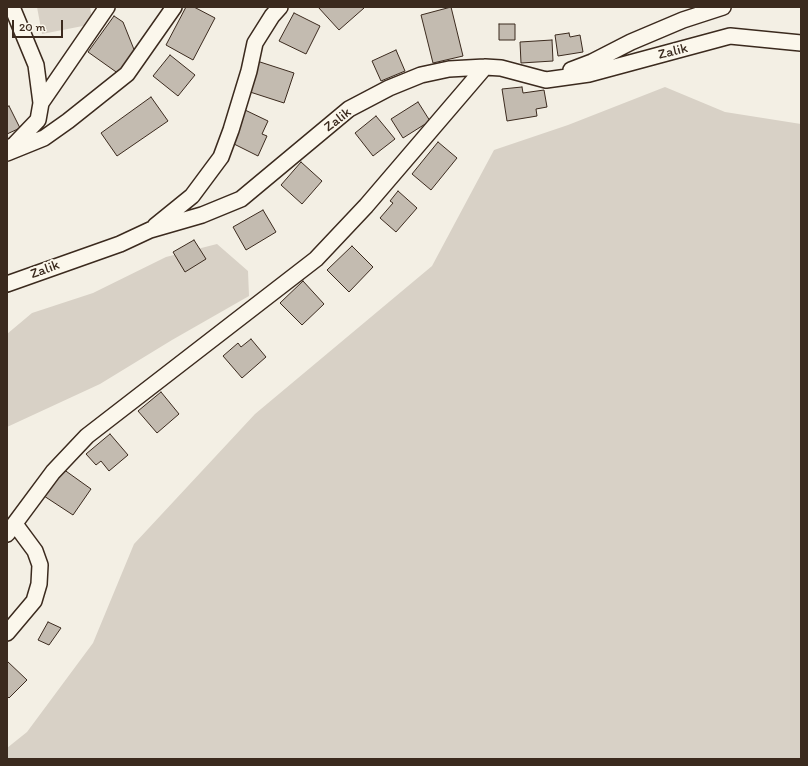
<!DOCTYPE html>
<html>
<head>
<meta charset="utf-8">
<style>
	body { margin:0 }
	#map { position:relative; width:808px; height:766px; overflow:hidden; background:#f3efe4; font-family:Itim,sans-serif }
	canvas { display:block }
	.frame { position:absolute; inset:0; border:8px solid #3b2a1e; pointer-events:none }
	.scale { position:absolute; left:12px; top:20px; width:51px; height:18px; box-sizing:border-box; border:2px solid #3b2a1e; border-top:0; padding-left:5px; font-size:12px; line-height:14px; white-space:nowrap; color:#3b2a1e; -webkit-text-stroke:3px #fbf7ec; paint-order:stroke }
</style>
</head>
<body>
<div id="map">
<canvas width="808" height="766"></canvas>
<div class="frame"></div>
<div class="scale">20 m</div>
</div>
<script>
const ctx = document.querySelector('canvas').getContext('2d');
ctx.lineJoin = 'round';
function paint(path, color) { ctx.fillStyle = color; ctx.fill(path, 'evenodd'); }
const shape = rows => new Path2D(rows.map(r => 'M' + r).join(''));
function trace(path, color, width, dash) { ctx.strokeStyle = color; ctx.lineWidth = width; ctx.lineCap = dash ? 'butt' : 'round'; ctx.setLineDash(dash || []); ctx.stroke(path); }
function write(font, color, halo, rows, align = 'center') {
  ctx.font = font + ' Itim,sans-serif'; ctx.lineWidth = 4; ctx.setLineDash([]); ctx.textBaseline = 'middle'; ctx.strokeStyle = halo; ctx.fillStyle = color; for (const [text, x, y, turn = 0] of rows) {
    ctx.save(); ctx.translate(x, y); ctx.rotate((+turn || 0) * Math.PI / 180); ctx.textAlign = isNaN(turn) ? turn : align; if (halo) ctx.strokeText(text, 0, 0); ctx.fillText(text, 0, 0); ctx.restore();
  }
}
paint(shape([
	[37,7,90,7,93,24,42,34],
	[665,87,725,112,801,124,801,759,7,759,7,748,27,732,93,643,134,544,255,414,432,266,494,150,568,125],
	[217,244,248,271,249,296,172,340,100,384,7,427,7,334,32,313,93,293,166,257]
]), '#d8d1c6');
const building = shape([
	[186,7,194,7,215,18,193,60,166,45,186,7],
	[318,7,363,7,364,8,339,30,318,7],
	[451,7,463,56,433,63,421,15,451,7],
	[294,13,320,26,306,54,279,41,294,13],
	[114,16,123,22,135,52,119,74,88,52,114,16],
	[499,24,515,24,515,40,499,40,499,24],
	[569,33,570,37,580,35,583,52,558,56,555,35,569,33],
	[552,40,553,61,521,63,520,42,552,40],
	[396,50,405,71,381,81,372,61,396,50],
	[170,55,195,75,178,96,153,76,170,55],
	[257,61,294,73,284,103,247,91,257,61],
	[522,87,523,93,544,90,547,107,536,109,537,116,507,121,502,89,522,87],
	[151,97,168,121,117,156,101,133,151,97],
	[418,102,430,121,403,138,391,119,418,102],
	[9,106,20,128,7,134,7,107,9,106],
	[245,110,268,121,262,134,267,136,258,156,230,142,245,110],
	[376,116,395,139,373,156,355,133,376,116],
	[438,142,457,158,431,190,412,174,438,142],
	[301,162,322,181,302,204,281,185,301,162],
	[398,191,417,208,396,232,380,218,393,203,390,201,398,191],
	[263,210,276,232,246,250,233,227,263,210],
	[194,240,206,259,185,272,173,252,194,240],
	[352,246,373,267,349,292,327,270,352,246],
	[303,281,324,304,302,325,280,303,303,281],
	[251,339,266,357,242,378,223,356,238,343,241,347,251,339],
	[161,392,179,414,157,433,138,411,161,392],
	[110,434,128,455,109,471,101,461,96,465,86,454,110,434],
	[63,469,91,489,73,515,44,496,63,469],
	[48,622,61,628,49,645,38,640,48,622],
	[7,661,27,680,9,698,7,696,7,661]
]);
paint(building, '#c3bbb0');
trace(building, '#3b2a1e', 1);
const minor = shape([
	[12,7,36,65,41,103],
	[571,70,592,62,631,42,683,20,723,7],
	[8,149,15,144,38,120,41,103,107,7],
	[7,153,44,138,68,121,127,74,174,7],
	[155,226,192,196,221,157,231,130,249,71,255,43,272,16,280,7],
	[7,284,120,244,150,230,202,215,241,199,349,109,389,88,421,75,449,69,485,67,501,68,546,80,589,74,730,36,801,43],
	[7,534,53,472,87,436,316,259,366,206,485,67],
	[7,633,34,601,39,584,40,565,35,551,15,524]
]);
trace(minor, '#3b2a1e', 18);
trace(minor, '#fbf7ec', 15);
write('14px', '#3b2a1e', '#fbf7ec', [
	["Zalik",673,52,-14],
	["Zalik",338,120,-38],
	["Zalik",45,270,-20]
]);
</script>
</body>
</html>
